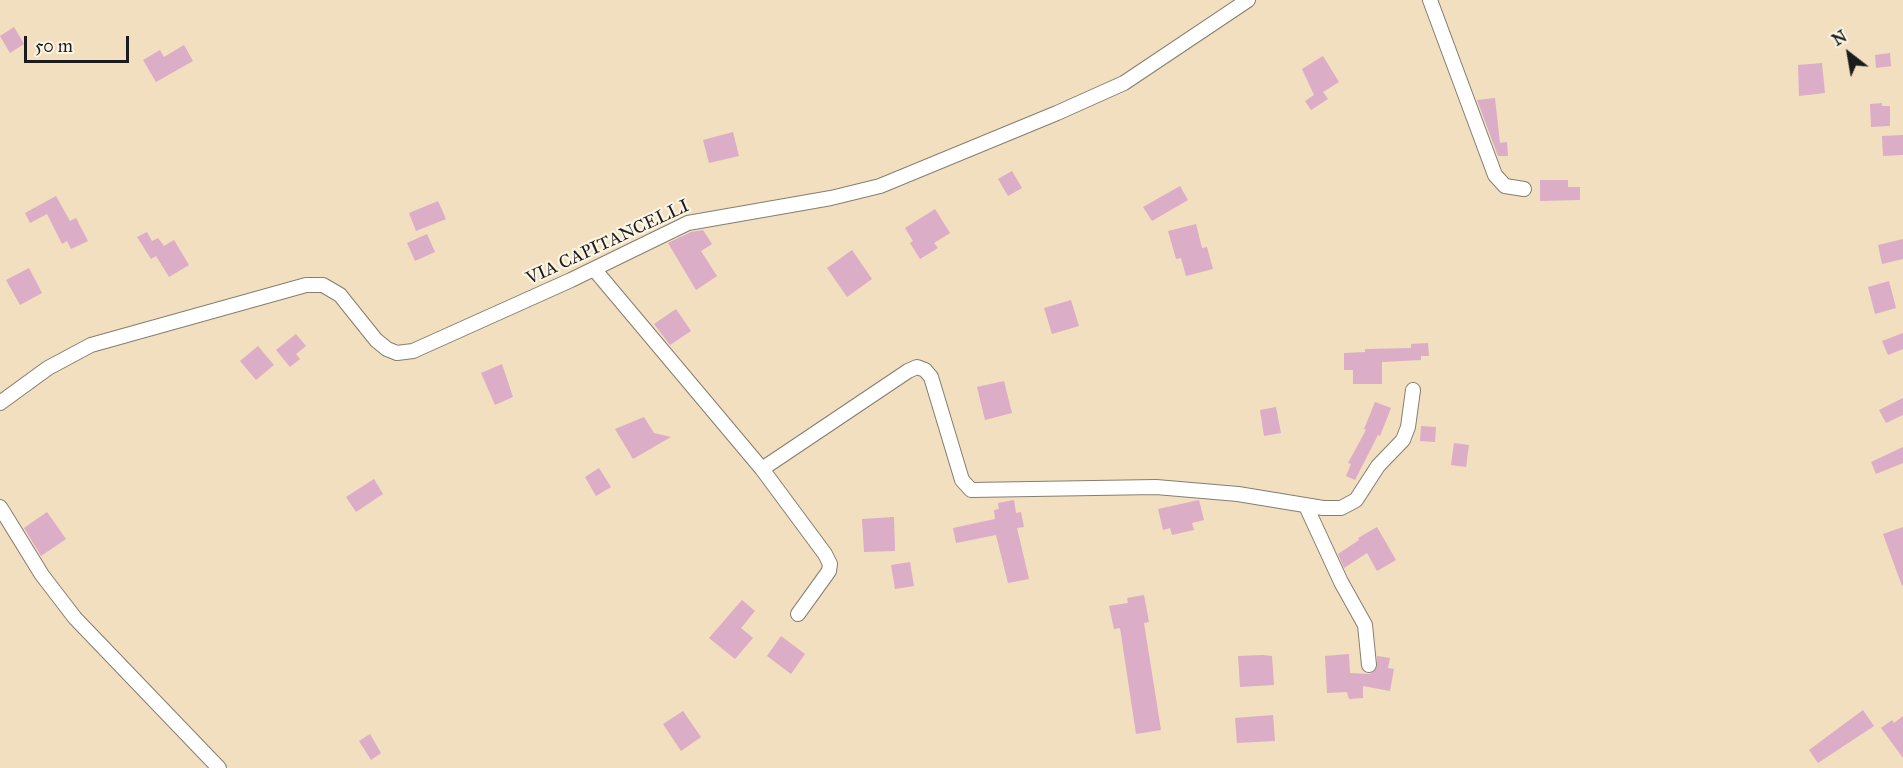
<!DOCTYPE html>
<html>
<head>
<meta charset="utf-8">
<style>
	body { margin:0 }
	#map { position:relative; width:1903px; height:768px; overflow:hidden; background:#f1dfbf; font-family:"IM FELL Great Primer",serif }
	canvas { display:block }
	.north { position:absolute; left:1819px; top:24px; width:60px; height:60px; -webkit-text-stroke:4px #fcf5e5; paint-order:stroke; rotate:329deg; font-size:16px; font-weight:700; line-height:24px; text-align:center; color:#1c1c1c }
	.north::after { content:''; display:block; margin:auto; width:21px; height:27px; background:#1c1c1c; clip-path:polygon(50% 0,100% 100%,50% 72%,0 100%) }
	.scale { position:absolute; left:24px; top:36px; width:105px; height:27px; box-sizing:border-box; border:3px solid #1c1c1c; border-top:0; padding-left:8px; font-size:18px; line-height:21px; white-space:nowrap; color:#1c1c1c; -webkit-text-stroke:4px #fcf5e5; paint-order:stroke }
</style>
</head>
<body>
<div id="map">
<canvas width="1903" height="768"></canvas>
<div class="north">N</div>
<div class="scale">50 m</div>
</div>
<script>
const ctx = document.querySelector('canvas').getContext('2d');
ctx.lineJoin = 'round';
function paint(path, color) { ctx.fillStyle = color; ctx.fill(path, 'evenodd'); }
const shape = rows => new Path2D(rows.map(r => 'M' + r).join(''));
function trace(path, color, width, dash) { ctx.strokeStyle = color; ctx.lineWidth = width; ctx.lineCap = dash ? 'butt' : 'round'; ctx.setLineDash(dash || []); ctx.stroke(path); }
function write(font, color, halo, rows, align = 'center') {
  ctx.font = font + ' "IM FELL Great Primer",serif'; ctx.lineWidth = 4.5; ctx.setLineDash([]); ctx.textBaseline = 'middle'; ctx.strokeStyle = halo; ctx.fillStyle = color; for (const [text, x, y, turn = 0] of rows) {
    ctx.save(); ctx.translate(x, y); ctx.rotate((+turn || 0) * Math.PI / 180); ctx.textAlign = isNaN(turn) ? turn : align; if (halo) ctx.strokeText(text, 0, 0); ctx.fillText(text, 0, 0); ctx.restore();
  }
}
paint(shape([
	[14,27,24,44,10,53,0,36],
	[184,45,193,61,156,82,143,60,160,50,164,57],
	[1890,53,1891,66,1876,68,1875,55],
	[1323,56,1339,82,1323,92,1328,99,1311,110,1305,101,1314,95,1302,69],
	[1822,63,1825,93,1799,96,1798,65],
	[1495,98,1500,143,1507,142,1508,156,1498,156,1477,100],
	[1882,103,1882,106,1890,106,1890,126,1871,127,1870,104],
	[733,132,739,156,709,163,703,140],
	[1903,135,1903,155,1883,156,1882,136],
	[1012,171,1022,188,1008,196,998,179],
	[1540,180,1568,180,1568,187,1580,187,1580,200,1540,201],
	[1180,186,1188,200,1152,221,1143,207],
	[56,196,70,221,76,218,88,241,71,249,67,241,62,244,47,214,30,223,25,213],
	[438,201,446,219,416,231,409,213],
	[935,209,950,233,934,243,938,248,920,259,910,243,913,241,905,228],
	[1196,224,1202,248,1207,247,1213,269,1186,276,1181,258,1176,259,1168,231],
	[703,230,712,244,701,251,717,276,696,290,668,243,691,232],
	[147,232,152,241,158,238,164,246,174,240,189,265,169,277,156,256,151,259,137,237],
	[427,234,435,252,415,261,407,243],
	[1903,239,1903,259,1882,264,1878,245],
	[852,250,872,279,847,297,827,268],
	[29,268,42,293,20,305,6,280],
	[1889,281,1896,308,1875,314,1868,287],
	[1071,300,1079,326,1052,334,1044,308],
	[676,309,691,331,670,345,654,324],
	[1903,333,1903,349,1888,355,1882,341],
	[296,334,306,346,296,354,300,359,290,367,276,350],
	[1428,343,1429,356,1421,356,1421,360,1382,362,1382,384,1353,384,1353,370,1344,370,1344,353,1365,352,1365,349,1411,348,1411,344],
	[258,346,274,365,256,380,240,361],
	[502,364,513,397,495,405,481,373],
	[1004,381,1012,413,985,420,977,387],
	[1903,398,1903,415,1886,423,1879,410],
	[1375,402,1391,408,1380,436,1378,435,1355,480,1346,476,1351,464,1348,463,1366,430,1364,429],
	[1276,407,1281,433,1264,436,1260,410],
	[644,417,654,433,671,437,633,459,615,429],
	[1421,426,1436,427,1435,442,1420,441],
	[1454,443,1469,445,1466,467,1451,465],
	[1903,447,1903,463,1876,474,1871,462],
	[599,468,611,487,596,496,585,477],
	[374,479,383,494,356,512,346,497],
	[1014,500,1016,513,1021,512,1024,527,1017,528,1029,579,1008,583,996,535,956,543,953,528,995,519,994,510,999,509,998,503],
	[1199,500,1204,520,1192,523,1194,530,1172,535,1170,528,1163,530,1158,509],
	[47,512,66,539,41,556,24,528],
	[894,517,895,551,864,552,862,519],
	[1377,527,1396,560,1377,571,1367,553,1344,568,1338,554,1359,540,1358,538],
	[1903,527,1903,585,1902,586,1883,534],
	[910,562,914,586,895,589,891,565],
	[1144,595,1149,622,1144,623,1161,730,1136,734,1120,628,1114,629,1109,606,1128,603,1127,598],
	[742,600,755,611,741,628,753,638,735,659,709,638],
	[781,636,805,654,791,674,767,656],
	[1349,654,1350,673,1370,674,1377,668,1377,656,1390,658,1388,668,1394,669,1390,691,1363,686,1363,698,1349,699,1347,692,1327,693,1325,656],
	[1263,655,1272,656,1274,685,1240,687,1238,656],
	[1863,710,1874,726,1818,763,1809,750],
	[683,711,701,737,681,751,663,724],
	[1273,715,1275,741,1237,743,1235,718],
	[1903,716,1903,758,1881,728,1892,720,1894,723],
	[370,734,381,753,371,760,359,741]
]), '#dbadc7');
const minor = shape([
	[1430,0,1495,175,1505,186,1524,189],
	[594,269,762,469,825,554,830,564,829,571,798,614],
	[0,403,48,368,91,345,306,285,323,285,340,295,376,340,387,349,397,353,413,351,571,280,688,223,831,198,880,186,1057,113,1124,83,1248,0],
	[762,469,908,371,917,367,925,370,931,377,962,480,971,490,1156,487,1238,494,1323,508,1341,508,1356,500,1378,466,1403,440,1408,427,1413,390],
	[1306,506,1341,582,1365,625,1369,665],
	[0,507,42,575,75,618,219,768]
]);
trace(minor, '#867e6e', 16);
trace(minor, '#fff', 14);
write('18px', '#1c1c1c', '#fcf5e5', [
	["VIA CAPITANCELLI",608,243,-25]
]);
</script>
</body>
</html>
